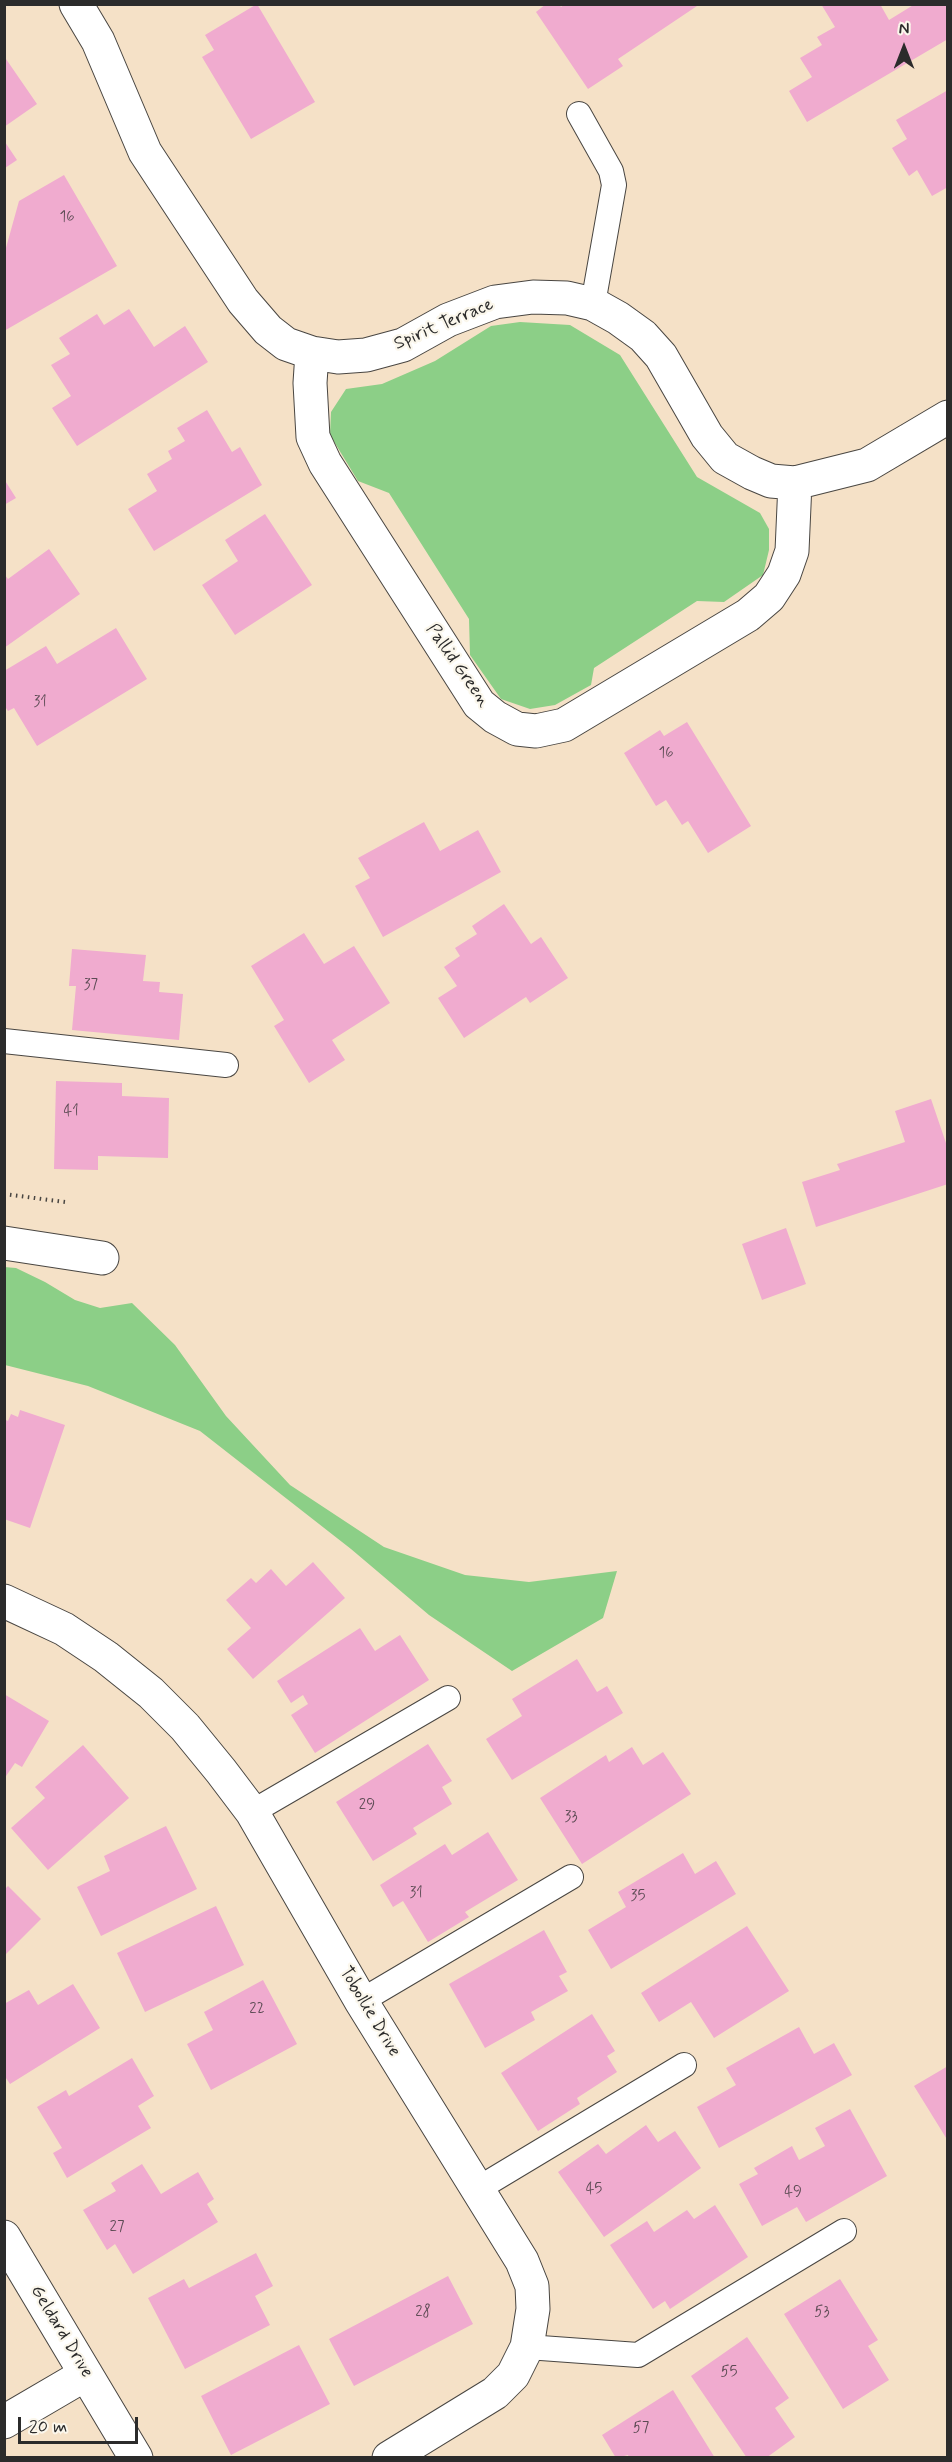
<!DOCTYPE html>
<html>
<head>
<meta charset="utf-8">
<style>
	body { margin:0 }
	#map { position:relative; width:952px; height:2462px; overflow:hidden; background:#f5e1c7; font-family:Mynerve,sans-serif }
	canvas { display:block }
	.frame { position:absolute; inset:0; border:6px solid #2b2b2b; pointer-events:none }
	.north { position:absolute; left:874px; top:18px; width:60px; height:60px; -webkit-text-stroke:4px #fbf7ec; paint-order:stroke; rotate:0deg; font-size:16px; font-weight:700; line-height:24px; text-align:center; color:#2b2b2b }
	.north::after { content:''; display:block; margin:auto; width:21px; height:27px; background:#2b2b2b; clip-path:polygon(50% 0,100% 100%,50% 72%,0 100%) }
	.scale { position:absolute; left:18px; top:2417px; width:120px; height:27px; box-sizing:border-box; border:3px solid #2b2b2b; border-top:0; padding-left:8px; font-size:18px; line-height:21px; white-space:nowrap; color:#2b2b2b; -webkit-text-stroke:4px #fbf7ec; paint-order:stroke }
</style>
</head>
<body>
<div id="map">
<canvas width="952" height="2462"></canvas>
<div class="frame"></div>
<div class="north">N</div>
<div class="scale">20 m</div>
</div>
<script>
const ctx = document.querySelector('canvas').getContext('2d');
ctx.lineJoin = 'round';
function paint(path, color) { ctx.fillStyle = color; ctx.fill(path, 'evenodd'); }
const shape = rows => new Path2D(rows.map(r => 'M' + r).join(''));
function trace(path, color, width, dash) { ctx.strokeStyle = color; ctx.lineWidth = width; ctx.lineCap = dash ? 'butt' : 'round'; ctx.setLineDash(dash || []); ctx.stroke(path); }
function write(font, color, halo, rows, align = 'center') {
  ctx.font = font + ' Mynerve,sans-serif'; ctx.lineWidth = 4.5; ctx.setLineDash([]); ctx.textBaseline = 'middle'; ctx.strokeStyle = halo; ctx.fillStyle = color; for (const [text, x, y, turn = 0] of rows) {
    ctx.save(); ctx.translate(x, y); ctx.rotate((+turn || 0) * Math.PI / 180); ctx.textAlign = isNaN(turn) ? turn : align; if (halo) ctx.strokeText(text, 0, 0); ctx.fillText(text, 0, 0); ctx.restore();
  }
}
paint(shape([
	[520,322,570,325,620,355,697,477,760,513,769,529,769,550,763,575,724,602,697,601,594,668,591,685,555,705,530,709,501,699,470,655,469,619,389,493,358,481,330,435,331,412,346,389,382,384,435,361,491,326],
	[4,1267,16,1268,45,1282,75,1300,100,1308,132,1303,175,1345,226,1416,290,1485,384,1547,465,1575,529,1582,617,1571,603,1618,512,1671,429,1615,351,1549,200,1431,88,1386,5,1365]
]), '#8ccf87');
paint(shape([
	[257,4,315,102,251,139,202,57,214,50,205,35],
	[546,4,559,4,561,7,565,4,700,4,618,59,623,66,588,89,536,12],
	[821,4,880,4,889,20,915,4,946,4,948,39,807,122,789,91,812,77,800,58,822,45,817,37,835,27],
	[6,59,37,104,4,127,4,60],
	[948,90,948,187,932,196,917,170,909,176,892,148,907,139,896,120],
	[5,142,17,160,5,168],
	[64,175,117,266,4,331,4,255,19,201],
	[129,309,154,347,185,326,208,362,77,446,52,408,71,396,51,365,70,354,59,338,97,314,104,325],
	[207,410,232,452,240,447,262,485,154,551,128,509,157,491,147,474,172,459,168,451,185,441,177,428],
	[4,479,16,498,4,505],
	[265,514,312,585,235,635,202,585,238,561,225,540],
	[49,549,80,594,4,648,4,574,8,579],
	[116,628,147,679,37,746,14,708,8,711,4,705,4,671,46,646,57,664],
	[687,722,751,826,708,853,688,821,682,825,666,800,656,806,624,753,660,730,664,736],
	[424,822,440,851,478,830,501,872,383,937,355,886,370,878,358,858],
	[504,904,531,944,541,937,568,978,530,1003,526,997,464,1038,438,998,457,986,444,967,460,956,455,948,477,934,472,926],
	[304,933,324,964,354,946,390,1003,332,1040,345,1060,309,1083,274,1026,284,1020,251,966],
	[72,949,146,955,143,981,160,982,159,992,183,994,179,1040,72,1030,76,986,69,986],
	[56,1081,122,1083,122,1096,169,1098,168,1158,98,1156,98,1170,54,1169],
	[931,1099,948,1149,948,1184,816,1227,802,1182,840,1170,837,1164,905,1142,895,1111],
	[786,1228,806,1284,762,1300,742,1244],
	[20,1410,65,1425,30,1528,4,1519,4,1419,8,1421,11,1414,18,1417],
	[313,1562,345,1598,253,1679,227,1649,251,1628,226,1600,251,1578,256,1583,271,1569,286,1586],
	[360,1628,375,1651,400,1635,429,1680,315,1753,291,1715,308,1704,303,1695,291,1703,277,1681],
	[577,1659,597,1692,607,1686,623,1713,512,1780,486,1739,522,1716,512,1699],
	[4,1694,49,1721,22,1767,15,1763,4,1779],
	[428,1744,452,1781,442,1787,452,1804,413,1828,417,1834,373,1861,336,1802],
	[83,1745,129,1798,48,1870,11,1828,45,1798,35,1787],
	[632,1747,643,1765,663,1752,691,1794,582,1864,540,1798,606,1755,609,1762],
	[166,1826,197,1889,101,1936,77,1887,110,1871,104,1856],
	[488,1832,518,1880,465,1912,469,1917,428,1942,403,1901,393,1907,380,1885,445,1844,452,1855],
	[683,1853,695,1874,716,1861,736,1894,611,1969,588,1930,626,1907,618,1892],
	[8,1886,41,1919,4,1956,4,1890],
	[216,1906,244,1965,145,2012,117,1953],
	[747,1926,789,1991,714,2038,691,2002,659,2022,641,1993],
	[544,1930,567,1972,559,1976,568,1991,531,2012,535,2020,485,2048,449,1984],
	[263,1980,297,2044,211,2090,187,2044,213,2030,204,2012],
	[73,1984,100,2028,10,2084,4,2075,4,2004,29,1990,38,2005],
	[592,2014,615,2051,607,2056,617,2072,577,2098,580,2104,538,2131,501,2073],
	[799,2027,814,2054,834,2043,852,2075,719,2148,697,2107,736,2085,726,2068],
	[132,2058,154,2096,138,2106,151,2128,67,2178,53,2153,62,2148,37,2107,66,2090,69,2096],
	[948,2066,948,2141,914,2086],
	[850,2109,887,2176,806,2222,797,2207,762,2226,739,2184,758,2174,754,2168,792,2146,799,2160,825,2146,815,2128],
	[646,2125,658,2142,675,2131,701,2168,604,2237,558,2172,598,2144,606,2154],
	[142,2164,161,2194,198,2172,214,2199,207,2204,218,2222,133,2274,115,2244,107,2250,83,2210,116,2191,111,2183],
	[715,2205,748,2257,670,2309,665,2301,653,2309,610,2245,647,2221,654,2232,687,2210,694,2219],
	[256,2253,273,2286,255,2296,270,2325,185,2369,148,2298,184,2279,189,2288],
	[448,2276,473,2324,354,2386,329,2339],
	[840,2279,878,2340,868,2346,889,2380,843,2409,784,2314],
	[747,2337,789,2398,775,2408,795,2437,766,2458,747,2458,691,2376],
	[299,2345,330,2404,231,2455,201,2396],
	[673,2390,715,2458,629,2458,628,2455,616,2458,602,2435]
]), '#f0abcf');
const lane = shape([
	[579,114,611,171,614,185,593,304],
	[4,1041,226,1065],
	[252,1812,448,1698],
	[361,2001,571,1877],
	[476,2190,684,2065],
	[527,2347,638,2355,844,2231]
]);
const street = shape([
	[76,4,98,41,145,152,243,301,268,330,286,344,312,353,338,357,366,355,403,345,448,320,495,302,533,297,567,298,593,304,618,318,643,336,661,356,707,436,725,458,752,473,771,481,795,483,867,465,948,417],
	[312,353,310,383,313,437,325,463,479,704,495,717,517,729,536,731,564,725,748,615,769,597,784,574,792,551,795,483],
	[4,1243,102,1258],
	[4,1601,64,1629,106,1657,151,1693,185,1727,221,1771,252,1812,361,2001,522,2261,532,2286,533,2309,527,2347,513,2375,495,2393,389,2458],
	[4,2237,136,2458],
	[4,2422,86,2374]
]);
trace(lane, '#494642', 26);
trace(street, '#494642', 35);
trace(shape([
	[4,1194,65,1202]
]), '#494642', 4, [1.5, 4.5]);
trace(lane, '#fff', 24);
trace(street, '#fff', 33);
write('15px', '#5c4b54', null, [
	["16",67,218],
	["31",40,703],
	["16",666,754],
	["37",91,986],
	["41",71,1112],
	["29",367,1806],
	["33",571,1818],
	["31",416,1894],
	["35",638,1897],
	["22",257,2010],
	["45",594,2190],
	["49",793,2193],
	["27",117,2228],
	["28",423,2313],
	["53",822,2313],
	["55",729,2373],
	["57",641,2429]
]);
write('18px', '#2b2b2b', '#fbf7ec', [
	["Spirit Terrace",444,325,-23],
	["Pallid Green",457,666,55],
	["Tobollie Drive",369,2012,59],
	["Geldard Drive",61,2332,59]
]);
</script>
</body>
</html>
